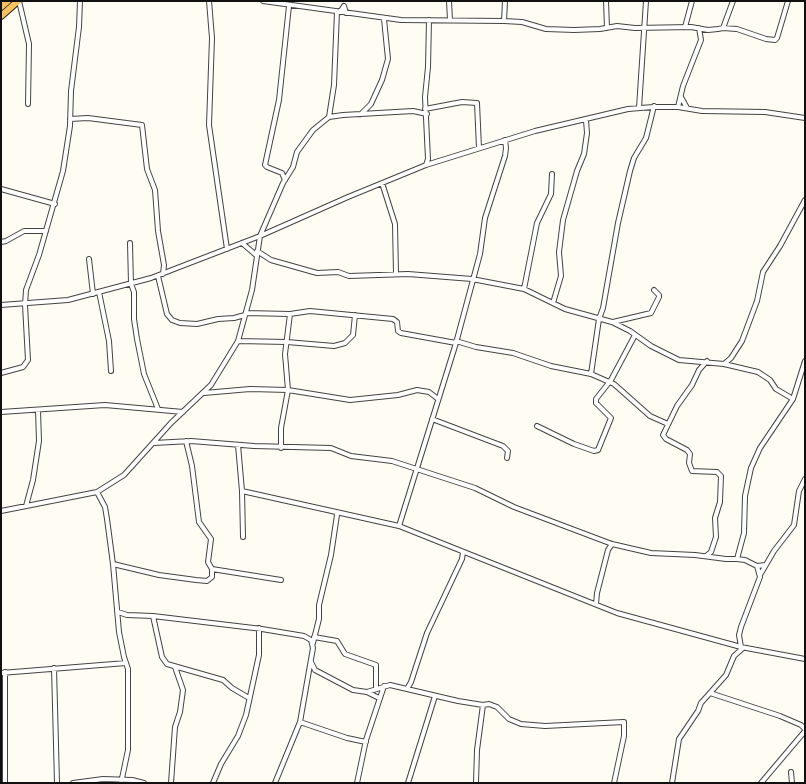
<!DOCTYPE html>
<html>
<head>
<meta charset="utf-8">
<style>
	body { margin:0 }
	#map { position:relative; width:806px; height:784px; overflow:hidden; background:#fffdf3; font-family:Merriweather,serif }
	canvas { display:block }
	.frame { position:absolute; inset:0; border:2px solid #101010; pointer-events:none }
</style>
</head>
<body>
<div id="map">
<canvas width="806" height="784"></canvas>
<div class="frame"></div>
</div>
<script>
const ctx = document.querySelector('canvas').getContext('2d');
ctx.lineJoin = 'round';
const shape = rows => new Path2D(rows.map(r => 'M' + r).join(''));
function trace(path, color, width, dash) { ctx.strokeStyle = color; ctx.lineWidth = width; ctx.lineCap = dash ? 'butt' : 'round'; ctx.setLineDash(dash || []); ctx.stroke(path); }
const minor = shape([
	[19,1,29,44,28,104],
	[209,1,212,38,209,125,227,249],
	[263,1,401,20,504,21,522,22,546,29,574,30,600,29,617,26,635,28,691,27,708,30,718,29,723,28,733,1],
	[449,1,450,20],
	[606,1,607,28],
	[340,12,344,6,346,13],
	[504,21,505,1],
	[685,27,692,1],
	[723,28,737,29,766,39,775,40,777,38,788,1],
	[681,97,687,108],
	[678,107,683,86,701,40,699,28],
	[639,108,646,1],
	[425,109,462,102,477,103,479,148],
	[361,114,371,104,382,80,388,59,384,19],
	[329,117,334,85,337,12],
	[70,119,88,118,142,125,147,169,155,190,158,231,164,265,163,274],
	[426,165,428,159,425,97,428,67,429,20],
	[285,180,282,173,267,167,265,165,279,100,289,6],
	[382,183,395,224,396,274],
	[1,189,55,204],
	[1,242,6,241,24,231,46,231],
	[130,243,131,284,134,292,134,319,137,339,144,374,158,409],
	[242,243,256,255],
	[257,251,271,260,317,273,338,272,349,276,408,274,472,279,524,289,565,309,612,322,630,331,651,346,679,360,724,364,758,372,770,380,776,389,793,399],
	[89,259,93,294],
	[158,276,167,314,172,320,180,323,197,324,218,319,234,318,245,315],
	[524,289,537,223,551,194,552,174],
	[99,292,109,341,111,371],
	[553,303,561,276,559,252,563,220,577,171,584,154,587,133,586,120],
	[1,305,68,300,151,278,260,236,348,197,426,165,535,131,628,109,653,107,678,107,702,111,765,112,805,118],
	[246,313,290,314,285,354,288,390,281,428,281,448],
	[290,314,310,311,393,319,397,322,398,331,401,333,456,343],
	[613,322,651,313,659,297,659,295,654,290],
	[238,341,287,342,334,346,345,343,353,335,355,315],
	[456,341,476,347,513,353,551,366,591,374,614,384,650,416,668,424],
	[724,364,731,358,742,341,757,301,763,272,780,246,805,200],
	[1,373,23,367,28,360,25,305,26,290,39,255,63,171,70,126,71,91,79,27,80,1],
	[591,374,599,319,603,308,618,223,630,171,634,158,646,138,654,106],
	[204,393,250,389,288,390,350,400,398,395,417,390,429,392,438,399],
	[1,412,105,405,183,412],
	[432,419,503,446,508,451,507,458],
	[537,426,574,444,594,451,598,450,611,418,596,403,596,399,611,380,635,335],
	[154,443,191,441,254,446,331,448,351,456,392,461,475,488,514,507,612,544,651,553,695,555,726,559,737,559,745,560,757,566,765,565],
	[238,445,242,491,399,526,617,613,741,647,805,659],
	[242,491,243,537],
	[97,492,105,507,107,519,113,564,119,632,124,657,128,669,128,750,121,783],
	[26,506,33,480,39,441,38,410],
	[1,511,97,492,124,475,171,423,211,385,238,341,252,290,260,236,283,183,293,167,297,152,313,130,329,117,343,115,413,111,427,114],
	[399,526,456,343,480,254,485,218,505,156,506,148,505,140],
	[706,556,711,552,716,537,715,518,720,502,721,476,717,472,692,471,689,463,690,454,687,450,666,439,663,435,677,406,692,385,699,370,707,361],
	[737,559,744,533,745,496,751,468,760,448,793,399,805,361],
	[113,564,159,575,196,580,207,581,212,577,212,569,208,562,211,539,199,522,192,466,186,441],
	[212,569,281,580],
	[760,575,774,551,794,525,799,491,805,479],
	[596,604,597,593,608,550,612,544],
	[118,612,127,615,153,616,262,629,304,636,311,640,313,648,300,722,275,783],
	[153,616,162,657,167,664,223,680,232,688,249,698],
	[314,637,337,641,345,654,376,665,376,688],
	[313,643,319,619,319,605,331,555,337,515,336,512],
	[741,647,739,635,741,627,760,577,757,566],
	[311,662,315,670,353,690,367,692,390,685,458,701,483,705,489,704,497,707,509,719,521,724,545,726,624,722,624,736,614,783],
	[54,668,57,783],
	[5,672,5,783],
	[1,673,126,663],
	[407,689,411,682,427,633,462,559,463,552],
	[367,692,379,698],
	[710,693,780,716,801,725,805,729],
	[300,722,347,738,366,742],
	[791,772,792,783],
	[73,783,103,779,132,780,144,783],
	[171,783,175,727,180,712,183,690,175,667],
	[213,783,221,764,238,736,246,715,259,655,259,628],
	[357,783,366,740,384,686],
	[408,783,435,696],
	[476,783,477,750,483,705],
	[672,783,679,739,698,711,701,703,726,675,734,656,743,648],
	[761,783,805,731]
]);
const trunk = shape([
	[1,7,8,1],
	[1,16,18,1]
]);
trace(minor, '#434343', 6);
trace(trunk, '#212121', 8);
trace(minor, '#fff', 4);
trace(trunk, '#f9c15f', 6);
</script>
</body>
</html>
